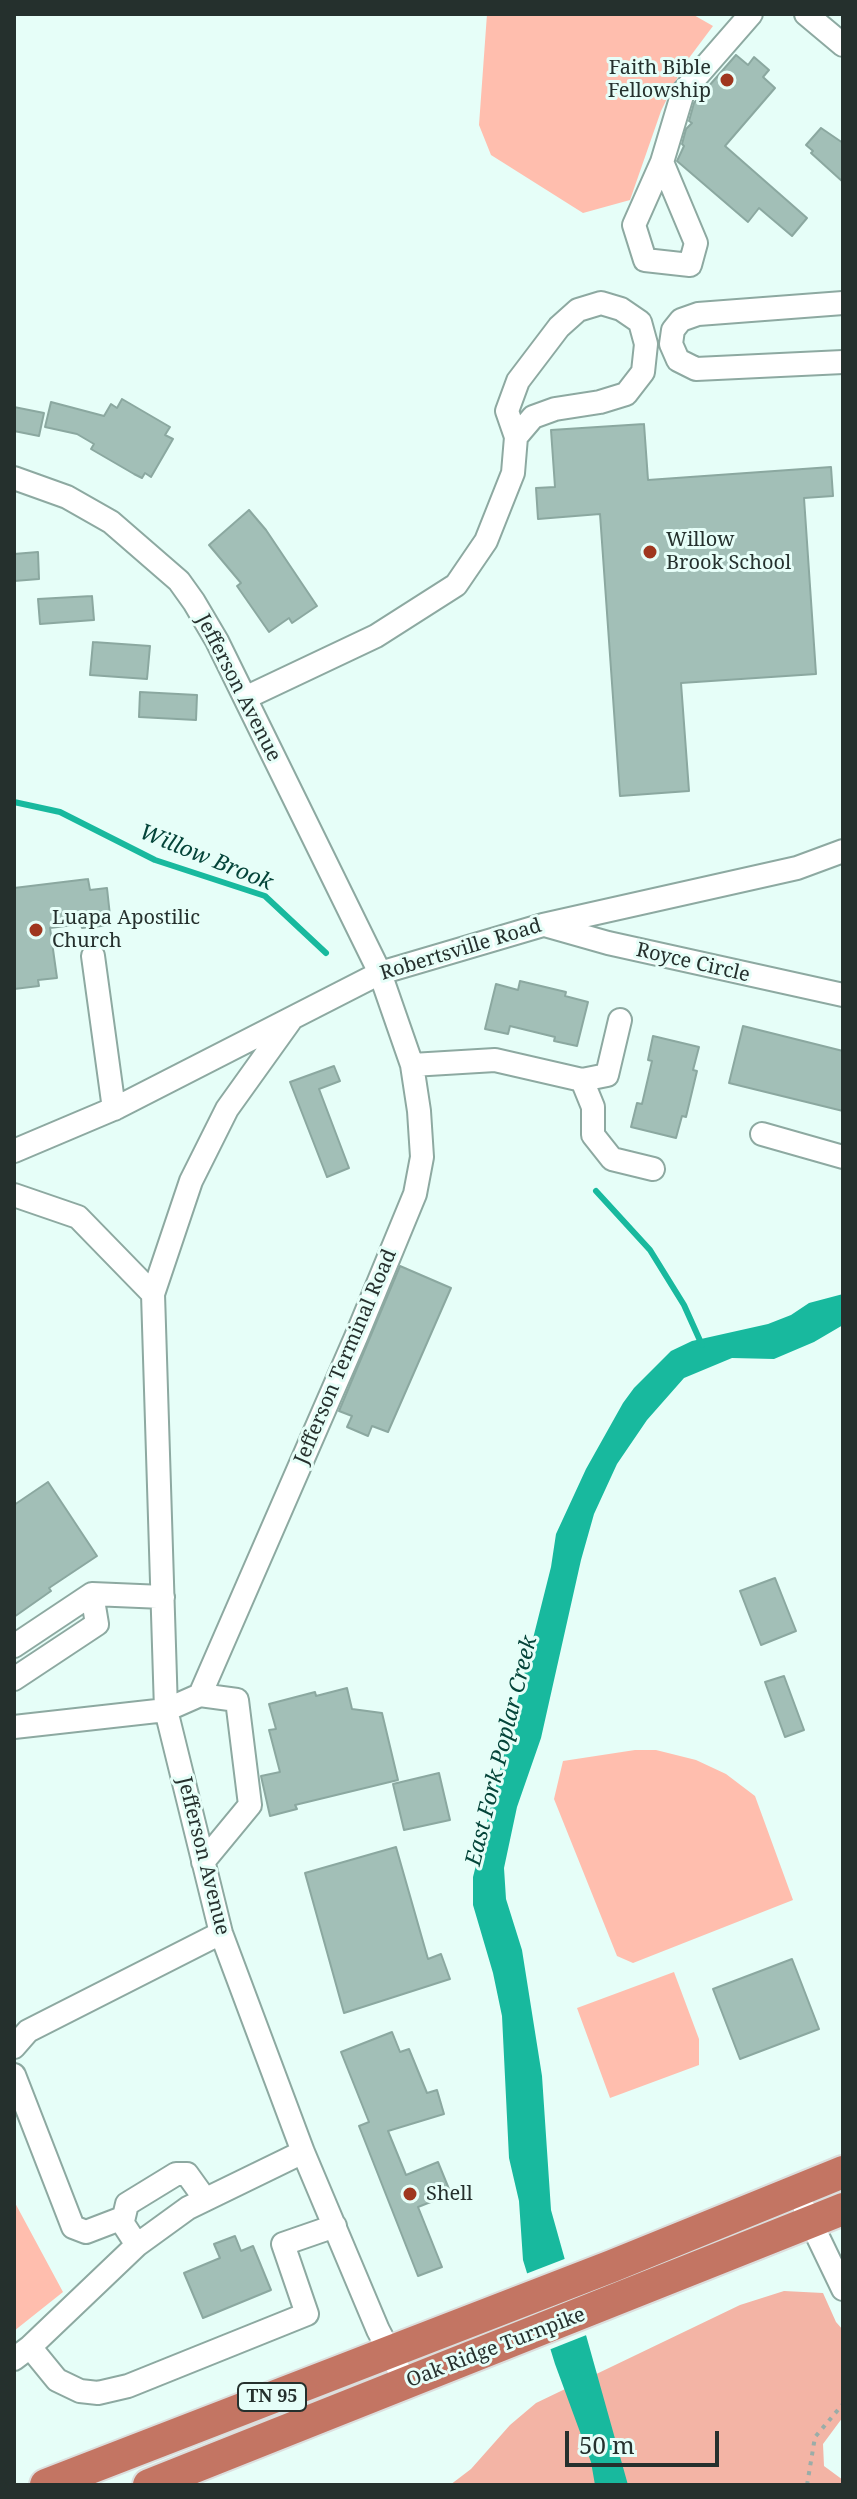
<!DOCTYPE html>
<html>
<head>
<meta charset="utf-8">
<style>
	body { margin:0 }
	#map { position:relative; width:857px; height:2499px; overflow:hidden; background:#e6fef8; font-family:"Noto Serif",serif }
	canvas { display:block }
	.frame { position:absolute; inset:0; border:16px solid #25302d; pointer-events:none }
	.scale { position:absolute; left:565px; top:2431px; width:154px; height:36px; box-sizing:border-box; border:4px solid #25302d; border-top:0; padding-left:10px; font-size:24px; line-height:28px; white-space:nowrap; color:#25302d; -webkit-text-stroke:6px #e6fef8; paint-order:stroke }
</style>
</head>
<body>
<div id="map">
<canvas width="857" height="2499"></canvas>
<div class="frame"></div>
<div class="scale">50 m</div>
</div>
<script>
const ctx = document.querySelector('canvas').getContext('2d');
ctx.lineJoin = 'round';
function paint(path, color) { ctx.fillStyle = color; ctx.fill(path, 'evenodd'); }
const shape = rows => new Path2D(rows.map(r => 'M' + r).join(''));
function trace(path, color, width, dash) { ctx.strokeStyle = color; ctx.lineWidth = width; ctx.lineCap = dash ? 'butt' : 'round'; ctx.setLineDash(dash || []); ctx.stroke(path); }
function write(font, color, halo, rows, align = 'center') {
  ctx.font = font + ' "Noto Serif",serif'; ctx.lineWidth = 6; ctx.setLineDash([]); ctx.textBaseline = 'middle'; ctx.strokeStyle = halo; ctx.fillStyle = color; for (const [text, x, y, turn = 0] of rows) {
    ctx.save(); ctx.translate(x, y); ctx.rotate((+turn || 0) * Math.PI / 180); ctx.textAlign = isNaN(turn) ? turn : align; if (halo) ctx.strokeText(text, 0, 0); ctx.fillText(text, 0, 0); ctx.restore();
  }
}
paint(shape([
	[487,14,692,14,713,26,683,66,661,111,630,200,583,213,491,155,479,125],
	[635,1750,656,1750,696,1760,726,1774,755,1796,793,1900,633,1963,617,1956,554,1799,563,1761],
	[674,1972,699,2039,699,2065,610,2098,577,2008],
	[14,2201,63,2292,14,2331]
]), '#ffbeae');
paint(shape([
	[784,2291,823,2293,836,2322,843,2330,843,2417,823,2444,824,2466,843,2480,843,2485,450,2485,471,2469,510,2425,536,2403,740,2305]
]), '#f3b4a5');
paint(shape([
	[843,1294,843,1325,814,1342,774,1359,732,1358,684,1378,647,1420,617,1464,594,1514,581,1560,541,1738,517,1807,504,1868,506,1899,522,1950,542,2076,551,2210,628,2485,595,2485,591,2462,555,2364,523,2260,519,2201,509,2158,502,2016,493,1973,473,1905,473,1877,551,1567,556,1534,586,1469,623,1403,634,1388,671,1351,692,1341,768,1324,791,1315,809,1303]
]), '#18b99e');
paint(shape([
	[567,2258,589,2334,546,2351,523,2275]
]), '#e6fef8');
trace(shape([
	[14,802,60,812,155,860,265,896,326,953],
	[596,1191,650,1250,684,1305,702,1345]
]), '#18b99e', 6);
const building = shape([
	[736,55,748,65,754,57,769,70,763,77,775,88,725,146,807,218,792,236,759,208,748,222,677,161,684,146,682,144,686,129,692,123,689,121,694,103,736,55],
	[821,128,843,143,843,182,811,153,813,151,806,145,821,128],
	[122,399,170,427,165,435,173,439,151,477,145,473,142,478,134,474,91,449,94,444,77,434,45,427,51,402,104,416,111,404,117,408,122,399],
	[14,407,44,413,39,436,14,431,14,407],
	[644,424,648,480,831,467,833,496,804,498,816,674,681,683,689,791,620,796,600,514,538,519,536,488,555,487,551,430,644,424],
	[249,510,266,530,317,606,292,623,289,618,269,632,237,586,241,583,209,545,249,510],
	[38,552,39,579,14,581,14,554,38,552],
	[92,596,94,620,40,624,38,599,92,596],
	[93,642,150,646,147,679,90,675,93,642],
	[140,692,197,695,196,720,139,717,140,692],
	[88,879,90,890,107,888,111,925,82,928,81,924,50,928,57,978,38,980,39,986,14,989,14,888,88,879],
	[520,981,566,992,565,996,588,1002,577,1046,554,1041,555,1037,510,1026,508,1034,485,1029,496,984,518,990,520,981],
	[743,1026,843,1051,843,1111,729,1083,743,1026],
	[653,1036,699,1047,693,1070,697,1071,686,1117,682,1116,676,1138,631,1127,637,1103,642,1104,652,1061,648,1060,653,1036],
	[334,1066,340,1081,319,1089,349,1168,327,1177,290,1082,334,1066],
	[400,1266,451,1288,388,1432,372,1426,368,1436,347,1427,352,1416,339,1411,400,1266],
	[48,1482,97,1556,49,1588,51,1591,14,1617,14,1505,48,1482],
	[775,1578,796,1631,761,1645,740,1591,775,1578],
	[784,1676,804,1730,785,1737,765,1682,784,1676],
	[347,1688,352,1709,382,1713,398,1780,295,1805,297,1809,270,1816,261,1776,280,1772,269,1730,276,1729,269,1704,315,1692,316,1696,347,1688],
	[439,1773,450,1820,404,1830,393,1784,439,1773],
	[396,1847,428,1959,441,1954,450,1979,344,2013,305,1873,396,1847],
	[792,1959,819,2029,740,2059,713,1989,792,1959],
	[392,2032,400,2052,409,2049,427,2093,437,2090,444,2114,388,2131,406,2175,438,2162,451,2194,418,2207,442,2267,418,2276,359,2126,369,2122,341,2052,392,2032],
	[235,2236,241,2251,253,2246,271,2290,203,2318,184,2273,220,2258,214,2244,235,2236]
]);
paint(building, '#a2bfb7');
trace(building, '#8ba8a0', 2);
const minor = shape([
	[806,14,843,45],
	[662,162,696,243,690,265,645,260,634,225,662,162,683,92,751,14],
	[843,303,698,314,681,320,673,330,671,344,678,360,696,369,843,362],
	[14,478,67,497,111,522,179,581,194,602,217,641,380,973,412,1065,419,1111,422,1157,415,1194,356,1337,200,1695,166,1710,14,1727],
	[245,698,376,636,456,585,486,541,513,473,516,437,507,411,518,381,559,327,578,310,601,303,621,309,640,322,646,344,643,372,626,394,600,402,555,409,533,417,516,437],
	[548,926,608,943,843,995],
	[93,956,114,1109],
	[290,1021,227,1109,191,1181,153,1294,166,1710,221,1933,303,2152,378,2330,406,2383],
	[412,1065,495,1060,582,1080,607,1075,620,1020],
	[582,1080,593,1107,593,1135,612,1159,653,1169],
	[762,1134,843,1157],
	[14,1151,118,1107,380,973,543,925,797,868,843,851],
	[14,1195,78,1217,153,1294],
	[14,1646,92,1594,163,1597],
	[14,1679,97,1624,92,1594],
	[200,1695,237,1700,250,1805,203,1862],
	[14,2047,28,2031,221,1933],
	[14,2075,73,2227,86,2232,120,2219,137,2245],
	[805,2210,843,2289],
	[123,2221,127,2204,176,2174,187,2174,205,2199],
	[30,2347,57,2380,80,2391,98,2393,128,2386,307,2314,283,2244,335,2226],
	[14,2359,30,2347,137,2245,188,2208,303,2152]
]);
const highway = shape([
	[46,2485,612,2266,843,2172],
	[149,2485,843,2209]
]);
trace(minor, '#8da9a1', 26);
trace(highway, '#dcdedd', 36);
trace(shape([
	[807,2485,815,2437,843,2404]
]), '#9aada8', 4, [4, 6]);
trace(minor, '#fff', 22);
trace(highway, '#c37563', 32);
for (const [x, y, r, color] of [
	[727,80,8,"#9f371f"],
	[650,552,8,"#9f371f"],
	[36,930,8,"#9f371f"],
	[410,2194,8,"#9f371f"]
]) { const dot = new Path2D(); dot.arc(x, y, r, 0, 2 * Math.PI); ctx.fillStyle = color; ctx.fill(dot); trace(dot, '#e6fef8', 3); }
for (const [x, y, w] of [
	[272,2397,68]
]) { const box = new Path2D(); box.roundRect(x - w / 2, y - 14, w, 28, 6); ctx.fillStyle = '#e6fef8'; ctx.fill(box); trace(box, '#25302d', 2); }
write('bold 18px', '#25302d', null, [
	["TN 95",272,2397]
]);
write('20px', '#25302d', '#e6fef8', [
	["Faith Bible",711,68,"right"],
	["Fellowship",711,91,"right"],
	["Willow",666,540],
	["Brook School",666,563],
	["Luapa Apostilic",52,918],
	["Church",52,941],
	["Shell",426,2194]
], 'left');
write('20px', '#25302d', '#e6fef8', [
	["Jefferson Avenue",238,688,63],
	["Robertsville Road",461,950,-17],
	["Royce Circle",693,963,13],
	["Jefferson Terminal Road",346,1357,-67],
	["Jefferson Avenue",203,1856,76],
	["Oak Ridge Turnpike",496,2348,-21]
]);
write('italic 22px', '#044439', '#e6fef8', [
	["Willow Brook",206,858,22],
	["East Fork Poplar Creek",502,1751,-76]
]);
</script>
</body>
</html>
